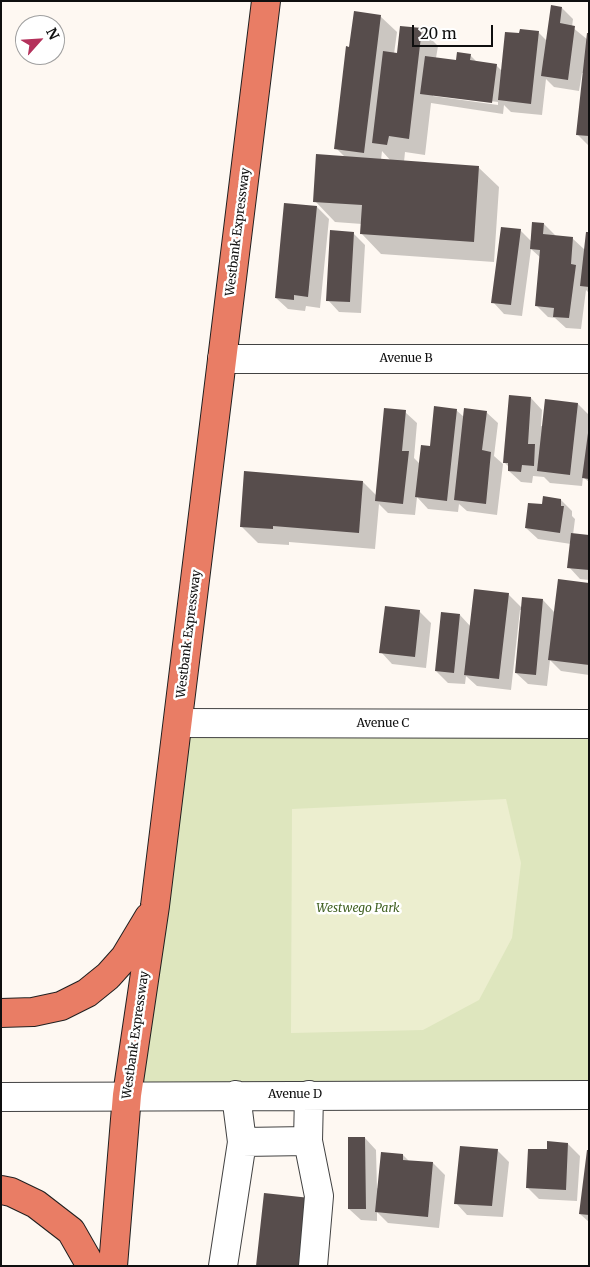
<!DOCTYPE html>
<html>
<head>
<meta charset="utf-8">
<style>
	body { margin:0 }
	#map { position:relative; width:590px; height:1267px; overflow:hidden; background:#fef8f2; font-family:Merriweather,serif }
	canvas { display:block }
	.frame { position:absolute; inset:0; border:2px solid #0f0f0f; pointer-events:none }
	.north { position:absolute; left:15px; top:15px; width:50px; height:50px; box-sizing:border-box; background:#fff; border:1px solid #9f9f9f; border-radius:50%; rotate:64deg; font-size:14px; font-weight:700; line-height:20px; text-align:center; color:#0f0f0f }
	.north::after { content:''; display:block; margin:auto; width:18px; height:22px; background:#b4315b; clip-path:polygon(50% 0,100% 100%,50% 72%,0 100%) }
	.scale { position:absolute; left:412px; top:25px; width:81px; height:22px; box-sizing:border-box; border:2px solid #0f0f0f; border-top:0; padding-left:6px; font-size:15px; line-height:18px; white-space:nowrap; color:#0f0f0f; -webkit-text-stroke:4px #fff; paint-order:stroke }
</style>
</head>
<body>
<div id="map">
<canvas width="590" height="1267"></canvas>
<div class="frame"></div>
<div class="north">N</div>
<div class="scale">20 m</div>
</div>
<script>
const ctx = document.querySelector('canvas').getContext('2d');
ctx.lineJoin = 'round';
function paint(path, color) { ctx.fillStyle = color; ctx.fill(path, 'evenodd'); }
const shape = rows => new Path2D(rows.map(r => 'M' + r).join(''));
function trace(path, color, width, dash) { ctx.strokeStyle = color; ctx.lineWidth = width; ctx.lineCap = dash ? 'butt' : 'round'; ctx.setLineDash(dash || []); ctx.stroke(path); }
function write(font, color, halo, rows, align = 'center') {
  ctx.font = font + ' Merriweather,serif'; ctx.lineWidth = 5; ctx.setLineDash([]); ctx.textBaseline = 'middle'; ctx.strokeStyle = halo; ctx.fillStyle = color; for (const [text, x, y, turn = 0] of rows) {
    ctx.save(); ctx.translate(x, y); ctx.rotate((+turn || 0) * Math.PI / 180); ctx.textAlign = isNaN(turn) ? turn : align; if (halo) ctx.strokeText(text, 0, 0); ctx.fillText(text, 0, 0); ctx.restore();
  }
}
paint(shape([
	[178,723,589,724,589,1095,127,1095]
]), '#dee6be');
paint(shape([
	[506,799,521,863,512,938,479,1000,423,1030,291,1033,292,809]
]), '#eceecf');
paint(shape([
	[562,8,573,19,572,27,588,40,589,34,589,146,577,134,584,73,582,73,579,91,554,87,546,79,542,115,511,112,504,105,503,114,431,103,425,155,405,152,404,162,478,167,499,187,494,262,381,254,361,233,362,224,335,222,315,201,345,157,336,148,351,48,380,16,397,32,394,54,398,55,421,29,438,46,436,58,457,61,470,55,477,62,496,65,502,71,521,35,538,32,547,41],
	[433,94,498,102,498,105,433,96],
	[382,151,391,161,381,160],
	[285,204,317,207,329,219,320,308,306,306,305,311,288,309,276,298],
	[544,224,556,236,572,238,585,250,589,233,589,293,586,290,581,329,566,328,555,318,548,317,536,305,541,258,531,249,522,316,504,314,493,302,520,230,532,242],
	[353,233,365,245,361,313,339,312,328,300],
	[531,398,542,410,541,426,543,426,546,400,578,404,589,415,589,482,583,477,582,486,550,483,544,477,533,476,532,483,521,482,509,471,509,467,504,462],
	[456,410,464,417,486,412,498,423,494,456,503,464,497,515,467,511,459,504,458,512,428,509,417,497,415,515,388,513,379,504,375,549,289,542,289,545,258,543,241,526,245,472,363,482,377,496,405,412,417,423,414,458,420,464],
	[561,500,572,511,572,516,575,519,573,535,589,536,589,580,580,579,569,567,571,544,538,539,526,528,543,506],
	[589,584,589,675,561,671,550,660,547,686,528,684,516,673,522,610,520,610,511,690,477,686,466,676,465,684,448,683,436,671,460,615,471,627,508,594,522,608,543,600,555,613],
	[419,611,431,623,426,668,392,664,381,652],
	[365,1138,376,1150,377,1189,403,1155,409,1161,433,1163,445,1175,439,1228,388,1223,377,1212,377,1221,361,1220,349,1209],
	[568,1144,580,1156,577,1201,539,1199,527,1187,548,1151],
	[497,1150,509,1162,503,1217,467,1215,456,1203],
	[589,1152,589,1222,580,1214]
]), '#0003');
paint(shape([
	[551,5,562,7,560,23,575,26,568,80,541,76],
	[354,11,381,15,364,153,334,149,346,46,349,47],
	[400,26,422,28,409,139,389,136,387,145,372,143,383,51,397,53],
	[520,29,539,31,531,104,498,100,505,32,519,33],
	[587,33,589,33,589,136,576,135],
	[457,52,471,54,470,60,497,64,492,103,420,94,425,56,456,60],
	[316,154,479,166,474,242,360,234,362,205,313,202],
	[284,203,317,206,308,297,294,295,294,300,275,298],
	[532,222,544,223,543,234,573,237,571,264,576,265,569,318,553,317,554,308,535,306,540,250,530,249],
	[501,227,521,229,511,305,491,303],
	[330,230,354,232,350,302,326,301],
	[586,232,589,232,589,287,580,286],
	[509,395,531,397,528,444,535,444,534,466,522,465,521,472,508,471,508,463,503,463],
	[545,399,578,403,570,475,537,471],
	[434,406,457,409,447,501,415,497,421,445,430,446],
	[384,408,406,410,402,451,409,451,403,504,375,501],
	[464,408,487,411,482,450,491,452,486,504,454,500],
	[588,433,589,433,589,479,582,478],
	[244,471,363,481,359,533,273,526,273,529,240,527],
	[543,496,561,499,561,506,564,506,560,533,525,528,528,503,542,504],
	[571,533,589,535,589,570,567,568],
	[558,579,589,583,589,665,548,660],
	[474,589,509,593,499,679,464,675],
	[522,597,543,599,536,675,515,673],
	[385,606,420,610,415,657,379,653],
	[441,612,460,614,454,673,435,671],
	[348,1137,365,1137,366,1209,348,1209],
	[547,1141,568,1143,566,1190,526,1188,528,1149,547,1149],
	[460,1146,498,1149,492,1206,454,1204],
	[587,1150,589,1150,589,1215,579,1214],
	[381,1152,403,1154,403,1160,433,1162,428,1217,375,1212],
	[264,1193,310,1198,303,1266,256,1266]
]), '#574d4c');
const minor = shape([
	[222,359,589,359],
	[178,723,589,724],
	[309,1095,308,1141,319,1196,313,1266],
	[1,1097,589,1095],
	[242,1142,308,1141],
	[223,1266,242,1142,236,1095]
]);
const highway = shape([
	[1,1013,33,1012,61,1006,87,993,108,976,125,957,149,917],
	[1,1190,11,1192,36,1204,71,1231,91,1266],
	[113,1266,127,1095,155,906,266,1]
]);
trace(minor, '#424242', 30);
trace(highway, '#202020', 30);
trace(minor, '#fff', 28);
trace(highway, '#e97d65', 28);
write('12px', '#0f0f0f', '#fff', [
	["Westbank Expressway",238,232,-83],
	["Avenue B",406,359],
	["Westbank Expressway",189,634,-83],
	["Avenue C",383,724],
	["Westbank Expressway",136,1035,-82],
	["Avenue D",295,1095]
]);
write('italic 12px', '#426224', '#fff', [
	["Westwego Park",358,909]
]);
</script>
</body>
</html>
